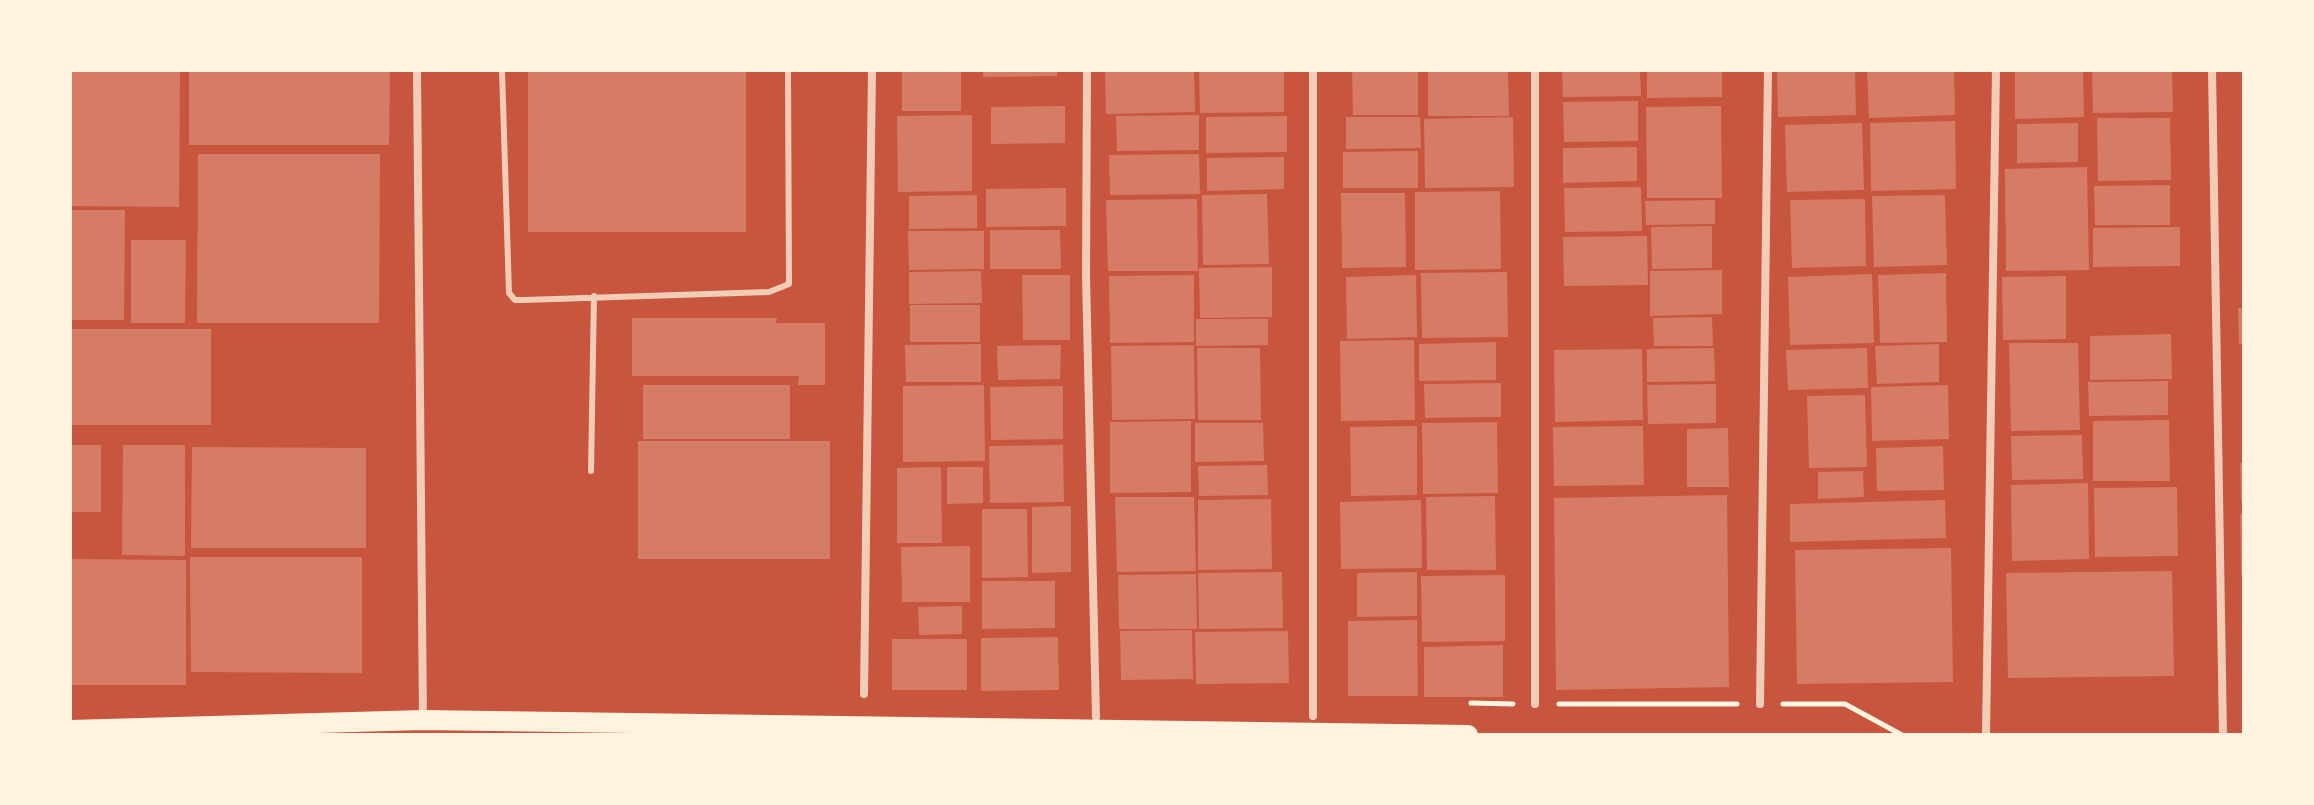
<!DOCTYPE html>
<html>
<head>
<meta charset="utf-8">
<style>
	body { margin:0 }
	#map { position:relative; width:2314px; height:805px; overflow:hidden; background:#c8553d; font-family:"Work Sans",sans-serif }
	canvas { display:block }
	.frame { position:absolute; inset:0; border:72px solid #fff3e0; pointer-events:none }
</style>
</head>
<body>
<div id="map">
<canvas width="2314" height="805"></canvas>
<div class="frame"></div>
</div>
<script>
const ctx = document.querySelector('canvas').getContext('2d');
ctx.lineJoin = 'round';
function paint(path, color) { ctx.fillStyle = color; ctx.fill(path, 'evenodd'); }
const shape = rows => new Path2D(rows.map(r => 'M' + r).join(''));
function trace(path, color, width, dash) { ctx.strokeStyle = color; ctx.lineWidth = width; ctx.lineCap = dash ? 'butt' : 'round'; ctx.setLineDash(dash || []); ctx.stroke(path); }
paint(shape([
	[70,70,180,70,179,207,70,206],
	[189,70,390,70,389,145,189,145],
	[528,70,746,70,746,232,528,232],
	[902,70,961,70,961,111,902,111],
	[983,70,1057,70,1057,76,983,77],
	[1105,70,1194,70,1195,112,1106,114],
	[1199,70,1284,70,1284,112,1200,113],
	[1352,70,1418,70,1418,115,1353,115],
	[1428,70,1508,70,1509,116,1428,116],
	[1562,70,1640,70,1641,96,1563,97],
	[1647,70,1722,70,1722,97,1647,98],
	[1777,70,1855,70,1856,115,1778,117],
	[1867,70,1954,70,1955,115,1869,118],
	[2015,70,2083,70,2084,117,2015,119],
	[2092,70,2172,70,2173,112,2093,113],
	[1638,101,1638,141,1564,142,1563,102],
	[1065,106,1065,143,991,144,991,107],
	[1721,106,1722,198,1647,198,1646,107],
	[972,115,972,191,898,192,897,116],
	[1199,115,1199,150,1117,151,1116,116],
	[1287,116,1287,152,1206,153,1206,117],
	[1346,117,1420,117,1421,148,1346,149],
	[1513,117,1514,187,1425,188,1424,119],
	[2097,118,2170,118,2171,180,2098,181],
	[1955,121,1956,189,1871,191,1870,123],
	[1862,123,1864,190,1787,192,1785,125],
	[2078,123,2078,162,2017,163,2017,124],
	[1637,147,1637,181,1563,183,1563,148],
	[1418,151,1418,188,1343,188,1343,152],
	[198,154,380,154,379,323,197,323],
	[1199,154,1200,194,1110,195,1109,155],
	[1284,157,1284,189,1207,191,1207,158],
	[2087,167,2089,270,2006,271,2005,169],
	[2170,185,2170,225,2095,225,2094,186],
	[1641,187,1642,231,1565,232,1564,188],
	[1066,188,1066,226,986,227,986,189],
	[1500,191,1501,269,1415,270,1415,192],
	[1341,193,1405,193,1406,267,1342,268],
	[1267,194,1269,264,1203,265,1202,195],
	[977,195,977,228,909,229,909,196],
	[1945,195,1947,265,1874,267,1872,196],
	[1197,199,1198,271,1108,271,1106,200],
	[1865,199,1866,266,1792,268,1790,200],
	[1715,200,1715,224,1646,225,1645,201],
	[70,210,125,210,124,320,70,320],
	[1712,226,1712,268,1652,269,1651,227],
	[2180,227,2180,266,2093,267,2093,228],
	[990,230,1060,230,1061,269,990,269],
	[908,231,984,231,984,269,909,270],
	[1647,236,1648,285,1564,286,1563,237],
	[131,240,186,240,185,323,131,323],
	[1272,267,1272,317,1200,318,1199,268],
	[1722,270,1722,314,1650,316,1650,271],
	[981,271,982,303,909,304,909,272],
	[1507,272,1508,337,1422,338,1421,273],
	[1946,273,1947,342,1880,343,1878,275],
	[1872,274,1874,343,1790,345,1788,277],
	[1022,275,1070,275,1070,340,1023,340],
	[1194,275,1194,342,1110,343,1109,276],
	[1416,275,1417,337,1347,339,1346,277],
	[2066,276,2066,339,2003,340,2002,277],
	[910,305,980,305,980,342,910,342],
	[2238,308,2244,308,2244,344,2239,344],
	[1712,317,1713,346,1654,346,1653,318],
	[632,318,777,318,776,323,825,323,825,385,798,385,799,376,632,376],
	[1196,319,1268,319,1268,345,1196,346],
	[70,329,211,329,211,425,70,425],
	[2171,334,2172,379,2090,380,2090,336],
	[1414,340,1415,420,1341,421,1340,341],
	[1496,342,1496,380,1419,381,1419,344],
	[2009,343,2078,343,2080,430,2011,431],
	[981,344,981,382,906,382,905,345],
	[1939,344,1939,382,1877,384,1875,346],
	[1061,345,1060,379,998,380,997,346],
	[1194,345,1195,419,1112,420,1111,346],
	[1197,348,1260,348,1261,420,1198,420],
	[1714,348,1715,381,1647,382,1647,349],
	[1867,348,1868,388,1788,390,1786,350],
	[1642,349,1643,420,1555,422,1554,350],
	[2168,381,2168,415,2089,416,2088,382],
	[1501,383,1501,417,1425,418,1424,384],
	[1716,384,1716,423,1648,424,1647,385],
	[643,385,790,385,790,439,643,439],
	[984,385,985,461,903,462,903,386],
	[1948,385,1949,439,1872,441,1871,387],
	[1063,386,1063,439,991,440,990,387],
	[1865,395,1867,467,1809,468,1807,396],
	[2169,420,2170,481,2093,481,2093,421],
	[1191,421,1191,492,1110,493,1110,422],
	[1497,422,1498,493,1423,494,1422,423],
	[1195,423,1263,423,1264,461,1195,462],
	[1417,426,1417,495,1351,496,1350,427],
	[1643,426,1644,485,1554,486,1553,427],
	[1728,428,1729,487,1687,487,1687,429],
	[2082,435,2083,479,2012,480,2011,436],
	[638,441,830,441,830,559,638,559],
	[70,445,101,445,101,512,70,512],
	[123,445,185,445,185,556,122,555],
	[1063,445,1064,502,990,503,989,446],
	[1943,446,1944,490,1877,491,1876,448],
	[192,447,366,448,366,548,191,548],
	[2240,463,2244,463,2244,501,2241,501],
	[1267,465,1268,495,1199,496,1198,466],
	[941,467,942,543,897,543,897,468],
	[947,467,983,467,983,503,947,504],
	[1863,471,1864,497,1818,499,1818,472],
	[2088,483,2089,559,2012,561,2011,485],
	[2177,487,2178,556,2095,557,2094,488],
	[1727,495,1729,687,1556,690,1554,498],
	[1495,496,1496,570,1427,570,1426,497],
	[1115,497,1194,497,1196,571,1117,572],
	[1271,499,1272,569,1198,570,1198,500],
	[1421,500,1422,568,1341,569,1340,502],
	[1945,500,1946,538,1790,542,1790,504],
	[1071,506,1071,572,1032,573,1032,507],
	[982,509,1027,509,1028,577,982,578],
	[2240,514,2244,514,2244,575,2241,575],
	[970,546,970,602,902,602,901,547],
	[1951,548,1953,682,1797,684,1795,550],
	[190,557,362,557,362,673,191,672],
	[70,559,186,560,186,685,70,685],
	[2172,571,2174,676,2008,678,2006,573],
	[1282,572,1283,628,1199,629,1198,573],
	[1417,572,1417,616,1357,617,1357,573],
	[1196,574,1197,629,1119,629,1118,575],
	[1505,575,1505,641,1422,642,1421,576],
	[982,581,1055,581,1055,628,982,629],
	[962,606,962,634,919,635,918,607],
	[1417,620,1418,696,1348,696,1348,621],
	[1192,630,1193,679,1121,680,1120,631],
	[1288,631,1289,683,1196,684,1195,632],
	[1058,637,1059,690,981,691,981,638],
	[892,639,967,639,967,690,892,690],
	[1503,645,1503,697,1424,697,1424,647]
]), '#d67c66');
trace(shape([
	[1471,703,1513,704],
	[1559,704,1737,704],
	[1783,704,1845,704,1902,735]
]), '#fff3e0', 5);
trace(shape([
	[502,70,509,293,515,300,524,300,769,292,789,284,788,70],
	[591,471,594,296]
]), '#f1ccb7', 6);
trace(shape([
	[417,70,423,719],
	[1087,70,1086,276,1096,717],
	[1313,70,1313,716],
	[2212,70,2223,735],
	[864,694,872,70],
	[1535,704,1535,70],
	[1760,704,1768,70],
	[1986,735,1996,70]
]), '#f1ccb7', 8);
trace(shape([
	[70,730,423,720,1468,735]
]), '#fff3e0', 20);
</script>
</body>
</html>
